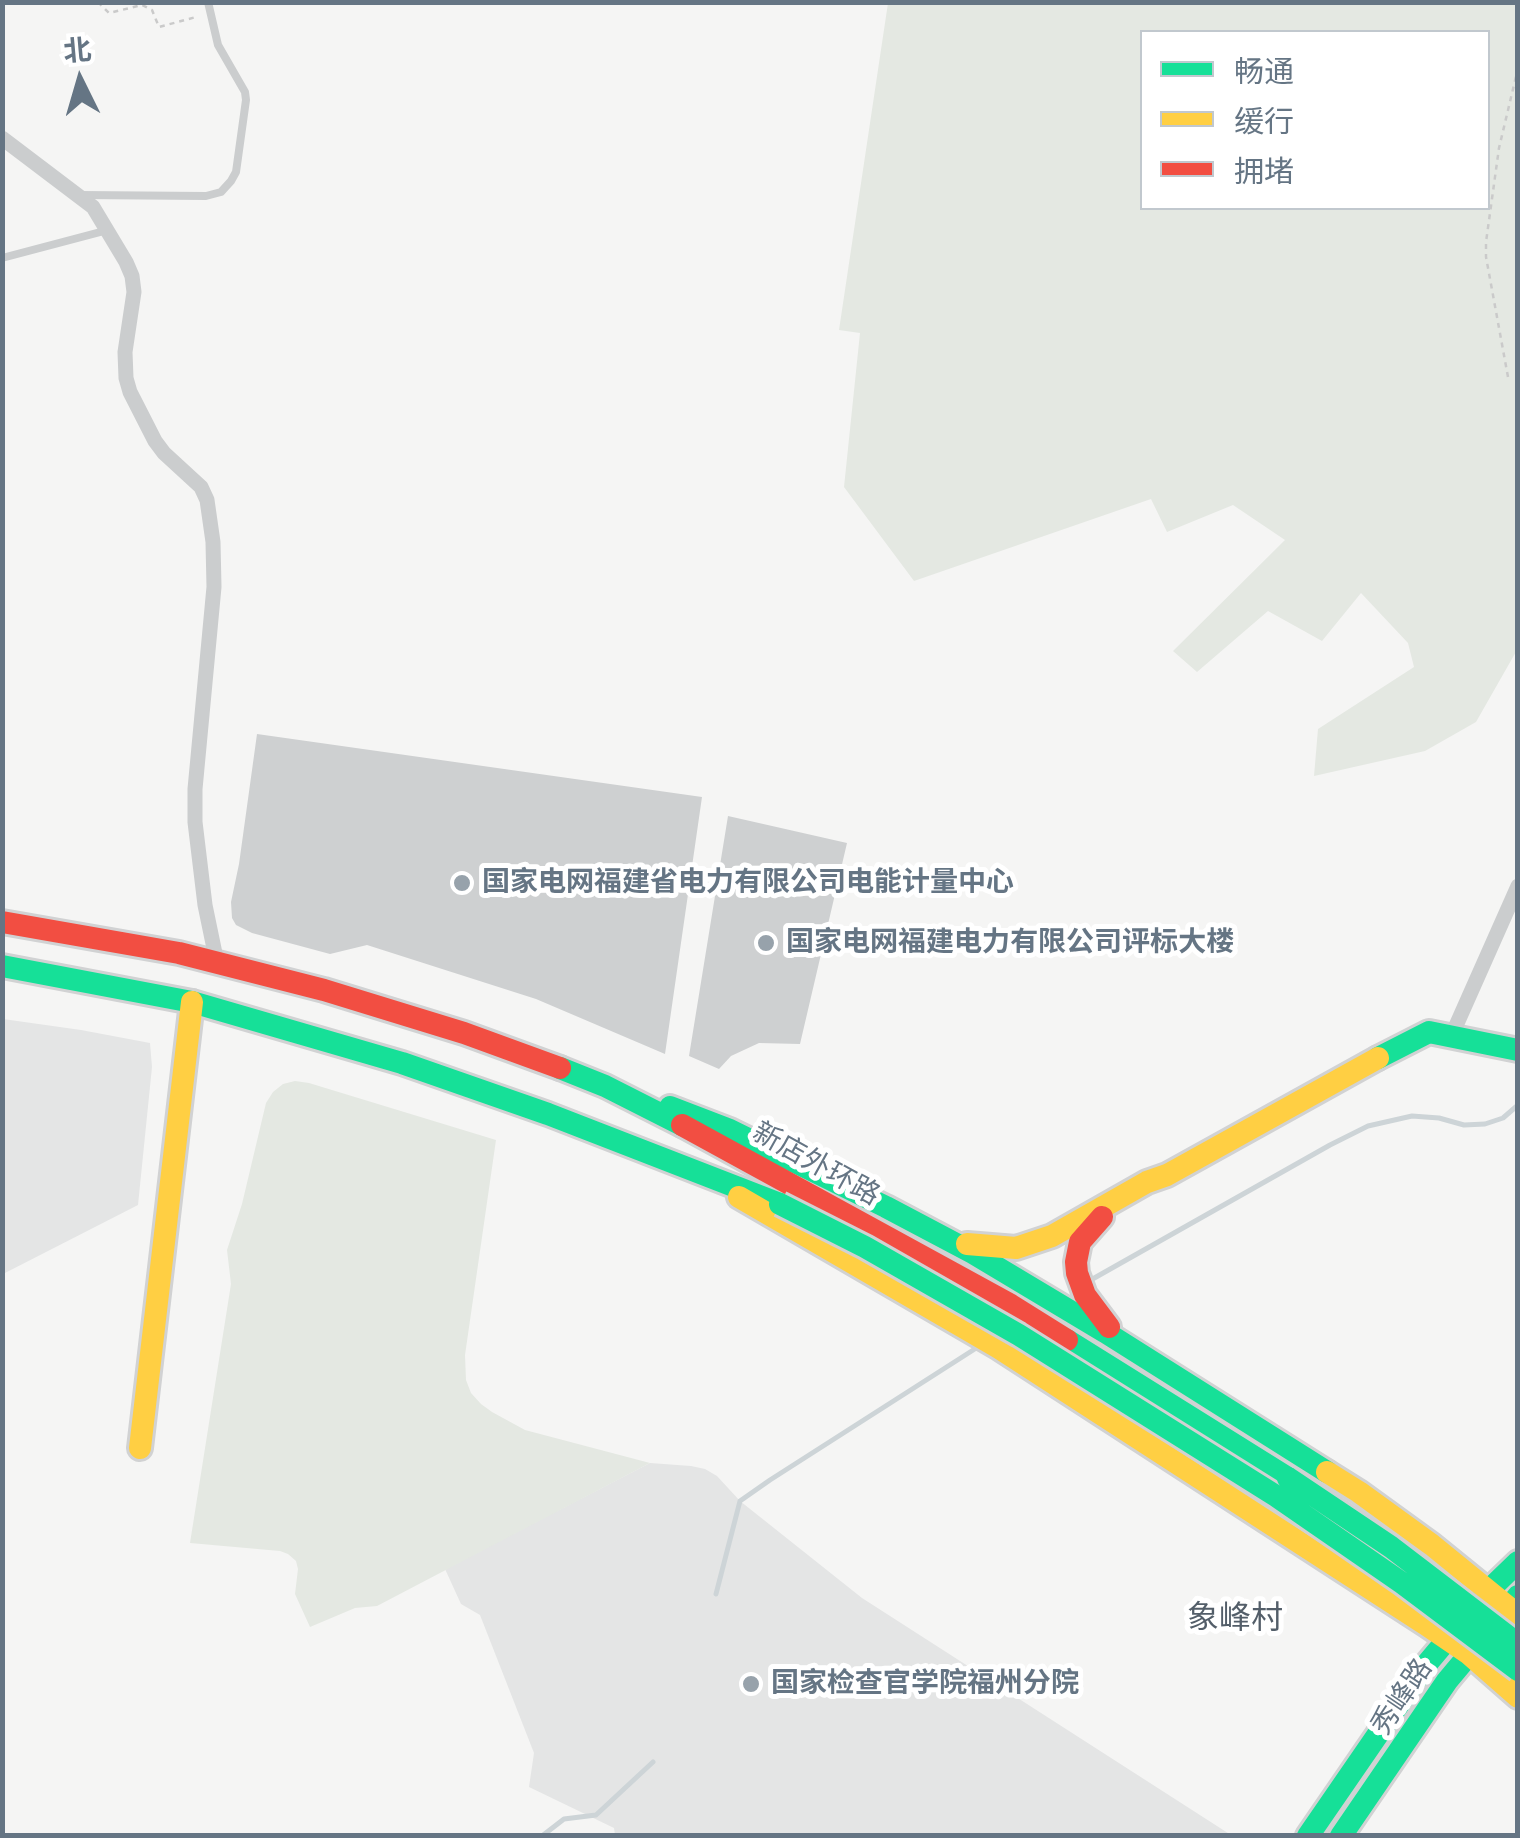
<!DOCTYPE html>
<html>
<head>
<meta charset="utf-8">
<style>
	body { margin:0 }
	#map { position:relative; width:1520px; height:1838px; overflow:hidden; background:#f5f5f4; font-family:Mulish,"Noto Sans SC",sans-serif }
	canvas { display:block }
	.frame { position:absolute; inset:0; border:5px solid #657584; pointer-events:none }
	.legend { position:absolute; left:1140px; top:30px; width:350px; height:180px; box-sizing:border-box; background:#fff; border:2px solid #c1c8ce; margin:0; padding:12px 18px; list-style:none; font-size:30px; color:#657584 }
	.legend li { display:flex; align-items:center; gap:20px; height:50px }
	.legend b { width:50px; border:2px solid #c1c8ce }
	.north { position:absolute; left:30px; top:30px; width:100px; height:100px; -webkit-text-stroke:8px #fff; paint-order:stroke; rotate:355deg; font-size:28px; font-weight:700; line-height:40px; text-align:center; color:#657584 }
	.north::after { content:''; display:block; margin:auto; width:35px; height:45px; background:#657584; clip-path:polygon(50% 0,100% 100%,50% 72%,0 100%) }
</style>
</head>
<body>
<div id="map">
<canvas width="1520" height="1838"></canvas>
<div class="frame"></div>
<ul class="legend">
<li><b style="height:12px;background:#16e098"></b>畅通</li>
<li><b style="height:12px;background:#ffcf43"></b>缓行</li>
<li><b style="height:12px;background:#f24e42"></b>拥堵</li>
</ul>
<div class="north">北</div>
</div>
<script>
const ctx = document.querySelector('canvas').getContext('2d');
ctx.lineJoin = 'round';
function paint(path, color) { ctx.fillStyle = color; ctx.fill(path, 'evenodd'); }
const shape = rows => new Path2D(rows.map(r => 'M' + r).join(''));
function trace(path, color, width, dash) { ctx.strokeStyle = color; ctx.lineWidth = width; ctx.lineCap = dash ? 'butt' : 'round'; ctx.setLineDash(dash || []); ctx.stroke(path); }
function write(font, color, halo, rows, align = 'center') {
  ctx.font = font + ' Mulish,"Noto Sans SC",sans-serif'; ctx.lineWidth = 10; ctx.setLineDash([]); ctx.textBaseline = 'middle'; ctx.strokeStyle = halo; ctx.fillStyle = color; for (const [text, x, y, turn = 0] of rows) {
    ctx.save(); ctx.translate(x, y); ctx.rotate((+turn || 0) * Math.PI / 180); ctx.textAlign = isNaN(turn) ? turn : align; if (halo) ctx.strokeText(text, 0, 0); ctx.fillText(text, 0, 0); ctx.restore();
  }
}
paint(shape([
	[3,1019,81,1030,150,1043,152,1067,138,1205,3,1274],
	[650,1463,691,1466,705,1469,717,1476,740,1501,862,1598,1231,1835,615,1835,614,1828,529,1787,534,1753,480,1615,461,1604,445,1569]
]), '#e4e5e5');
paint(shape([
	[888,3,1517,3,1517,650,1476,722,1425,751,1314,776,1318,729,1414,667,1408,643,1361,593,1322,641,1268,611,1197,672,1173,651,1285,540,1233,505,1167,532,1151,499,914,581,844,487,860,333,839,330],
	[1142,32,1488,32,1488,208,1142,208],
	[295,1081,309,1083,496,1140,465,1355,466,1380,471,1393,481,1404,492,1412,525,1430,650,1463,377,1606,355,1608,310,1627,295,1594,298,1569,296,1561,288,1554,280,1551,190,1543,231,1284,227,1250,242,1204,266,1103,273,1092,283,1084]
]), '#e4e8e2');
trace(shape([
	[1089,1281,1330,1145,1368,1126,1412,1116,1439,1118,1464,1125,1485,1124,1503,1118,1518,1105],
	[716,1594,740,1501,770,1480,981,1345],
	[542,1836,564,1819,596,1815,653,1762]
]), '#cdd4d7', 5);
paint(shape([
	[257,734,702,797,665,1054,536,999,367,945,330,954,252,933,236,925,232,918,231,902,239,864],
	[728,816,847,843,800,1044,759,1043,731,1056,719,1069,689,1056]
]), '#ced0d1');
const fast = shape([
	[2,966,192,1002,402,1063,548,1114,780,1204],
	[1378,1058,1429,1032,1518,1050],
	[560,1068,605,1086,682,1125],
	[670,1107,730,1130,886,1207,973,1253,1105,1332,1327,1472],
	[1067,1340,1288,1478],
	[1308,1836,1425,1666,1488,1591,1518,1562],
	[1341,1836,1447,1681,1518,1596]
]);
const slow = shape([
	[739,1197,999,1348,1425,1624,1469,1654,1518,1697],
	[967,1244,1016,1248,1052,1236,1147,1182,1167,1175,1378,1058],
	[140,1448,192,1002],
	[1327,1472,1359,1492,1432,1545,1518,1615]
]);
const jam = shape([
	[2,922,179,953,324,990,464,1033,560,1068],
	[682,1125,1011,1305,1067,1340],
	[1102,1217,1080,1242,1076,1262,1077,1273,1085,1295,1109,1327]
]);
trace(fast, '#d1d2d3', 28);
trace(slow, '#d1d2d3', 28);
trace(jam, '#d1d2d3', 28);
trace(shape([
	[98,2,109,13,142,5,152,10,159,27,196,17],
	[1508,377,1486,257,1486,242,1499,148,1518,68]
]), '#cacaca', 2.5, [5, 5]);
trace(shape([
	[80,195,206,196,221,192,231,181,236,172,246,100,245,92,218,45,208,2],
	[2,258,108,230]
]), '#cbcdce', 8);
trace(shape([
	[2,138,93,207,126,262,132,276,134,292,125,352,126,378,130,392,155,441,164,453,201,487,207,500,213,542,214,587,195,789,195,822,205,905,217,963],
	[1451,1037,1518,886]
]), '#cbcdce', 15);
trace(fast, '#16e098', 22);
trace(slow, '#ffcf43', 22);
trace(jam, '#f24e42', 22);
const fastBridge = shape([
	[780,1204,865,1247,1019,1335,1276,1496,1402,1583,1518,1670],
	[1288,1478,1391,1547,1518,1644]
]);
trace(fastBridge, '#d1d1d2', 28, []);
trace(fastBridge, '#16e098', 22);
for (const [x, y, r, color] of [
	[462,883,10,"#97a2ab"],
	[766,943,10,"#97a2ab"],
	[751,1684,10,"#97a2ab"]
]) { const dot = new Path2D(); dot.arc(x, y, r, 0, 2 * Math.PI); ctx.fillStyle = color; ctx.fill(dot); trace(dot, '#fff', 4); }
write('bold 28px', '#657584', '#fff', [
	["国家电网福建省电力有限公司电能计量中心",482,883],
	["国家电网福建电力有限公司评标大楼",786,943],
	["国家检查官学院福州分院",771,1684]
], 'left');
write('28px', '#657584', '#fff', [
	["新店外环路",816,1164,29],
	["秀峰路",1402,1697,-56]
]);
write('32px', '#535e69', '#fff', [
	["象峰村",1235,1618]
]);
</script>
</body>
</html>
